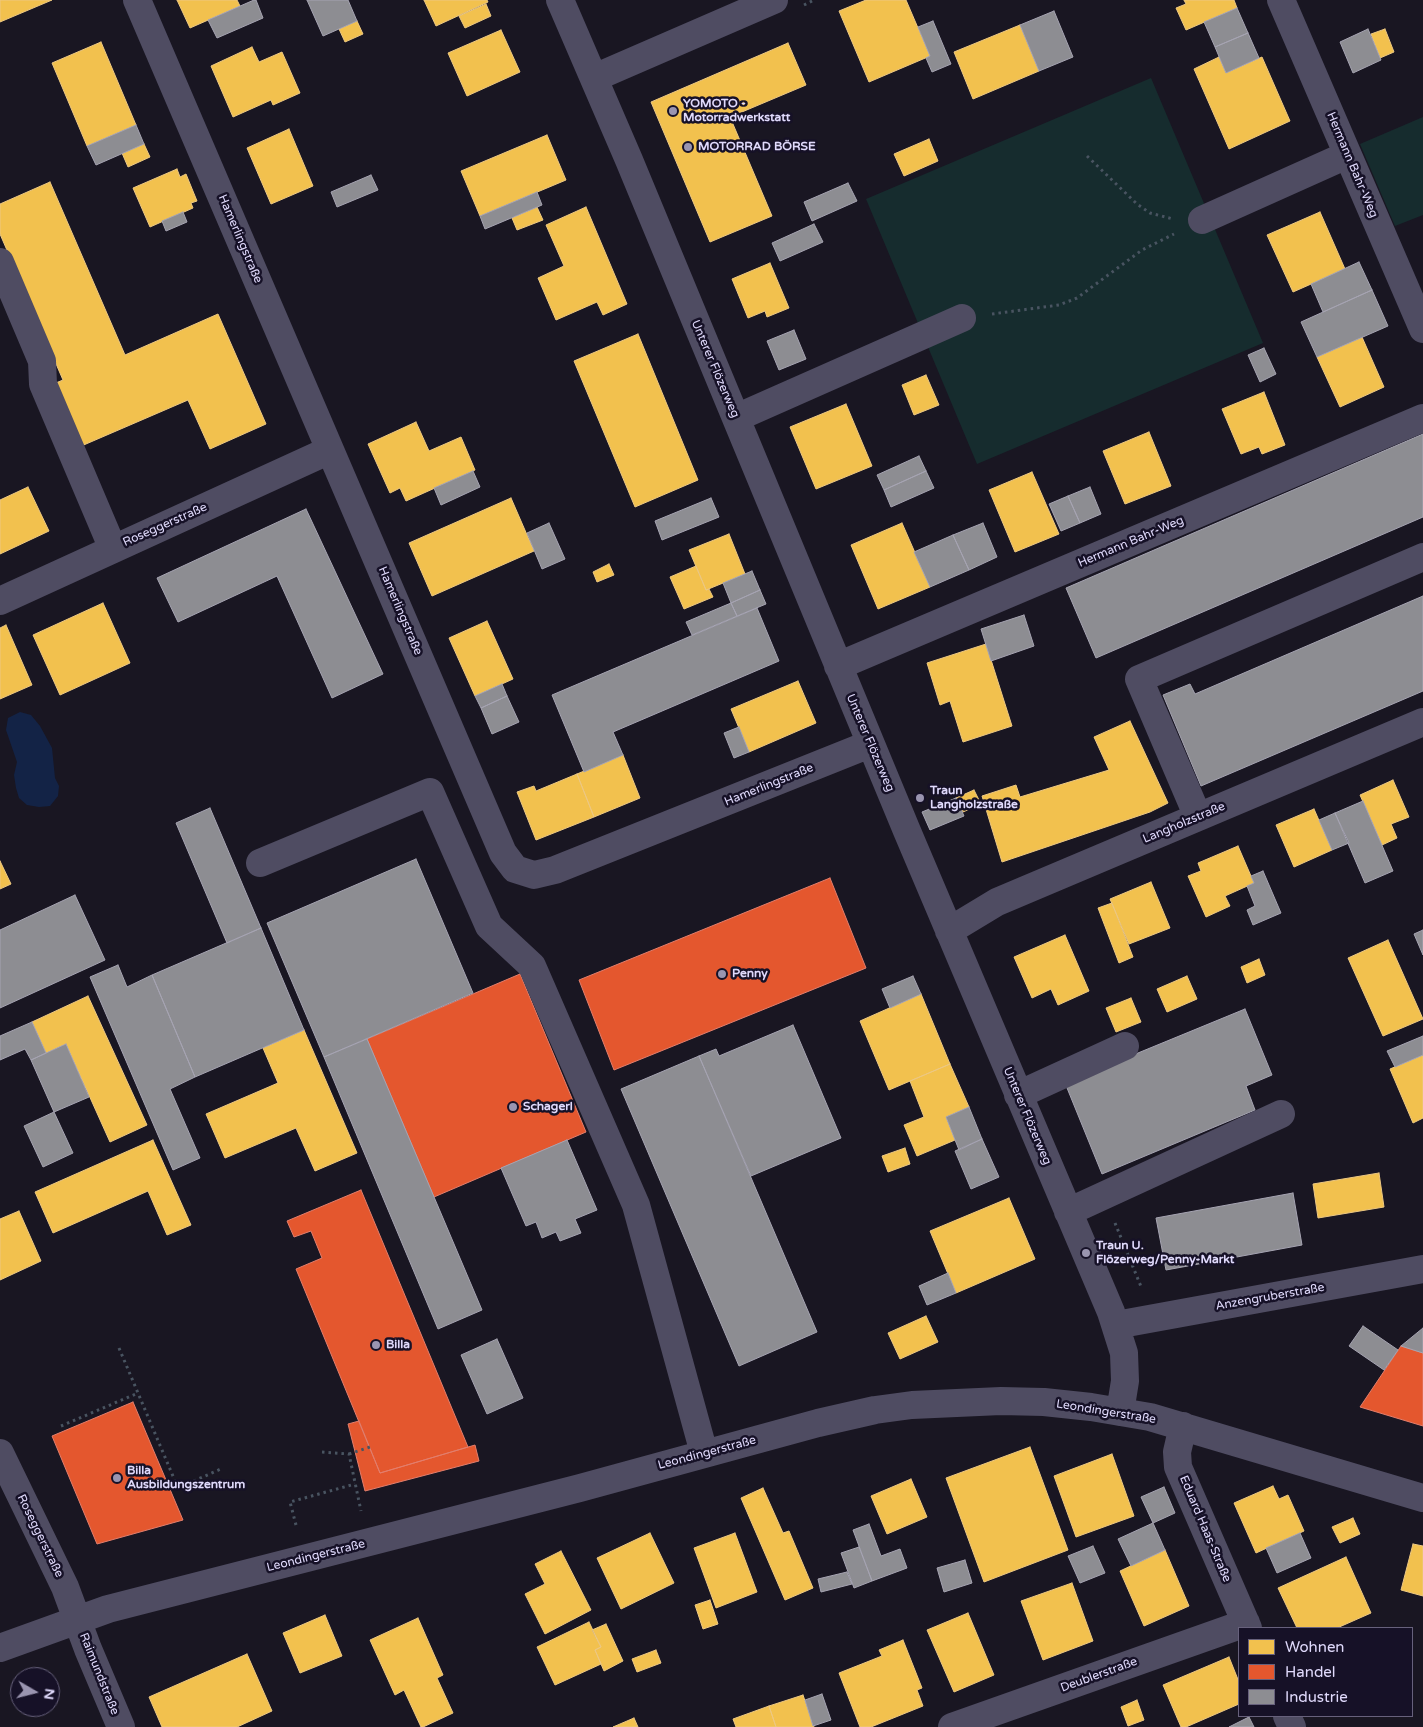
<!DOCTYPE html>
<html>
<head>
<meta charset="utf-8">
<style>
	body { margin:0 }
	#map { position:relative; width:1423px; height:1727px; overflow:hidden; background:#191622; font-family:"Varela Round",sans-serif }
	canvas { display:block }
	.legend { position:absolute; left:1238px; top:1627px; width:175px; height:90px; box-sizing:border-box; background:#161127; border:1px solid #67617c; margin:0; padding:6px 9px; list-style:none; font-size:15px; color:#e0dafc }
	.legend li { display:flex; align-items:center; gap:10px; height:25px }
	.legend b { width:25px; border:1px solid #67617c }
	.north { position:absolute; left:10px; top:1667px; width:50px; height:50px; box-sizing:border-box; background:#161127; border:1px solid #67617c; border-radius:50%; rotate:98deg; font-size:14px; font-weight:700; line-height:20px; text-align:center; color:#e0dafc }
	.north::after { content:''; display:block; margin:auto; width:18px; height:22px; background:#9a95b0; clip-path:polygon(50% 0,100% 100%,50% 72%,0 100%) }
</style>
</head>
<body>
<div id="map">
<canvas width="1423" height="1727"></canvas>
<ul class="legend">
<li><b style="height:14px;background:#f2c14e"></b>Wohnen</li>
<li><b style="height:14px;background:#e4572e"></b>Handel</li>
<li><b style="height:14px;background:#8d8d92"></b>Industrie</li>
</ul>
<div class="north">N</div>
</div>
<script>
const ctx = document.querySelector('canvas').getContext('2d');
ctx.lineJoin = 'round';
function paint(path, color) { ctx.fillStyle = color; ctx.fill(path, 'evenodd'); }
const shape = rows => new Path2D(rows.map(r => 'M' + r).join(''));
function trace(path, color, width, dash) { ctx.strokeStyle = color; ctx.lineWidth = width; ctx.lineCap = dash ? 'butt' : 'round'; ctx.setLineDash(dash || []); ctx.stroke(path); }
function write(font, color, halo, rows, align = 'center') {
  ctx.font = font + ' "Varela Round",sans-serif'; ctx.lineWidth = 5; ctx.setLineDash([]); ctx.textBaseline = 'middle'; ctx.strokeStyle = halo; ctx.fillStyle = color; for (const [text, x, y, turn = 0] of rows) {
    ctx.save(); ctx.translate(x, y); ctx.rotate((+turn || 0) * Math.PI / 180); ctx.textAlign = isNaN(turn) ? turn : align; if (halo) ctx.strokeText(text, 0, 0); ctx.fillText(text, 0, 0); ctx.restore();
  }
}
paint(shape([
	[1151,78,1263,343,977,464,866,199],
	[1423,117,1423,215,1395,226,1360,144]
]), '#162c2e');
paint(shape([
	[20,712,31,715,40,726,52,748,55,778,59,786,58,796,50,806,39,807,27,805,19,798,16,788,14,775,17,762,6,730,8,718]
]), '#132346');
const homes = shape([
	[0,0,52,0,0,22,0,0],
	[177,0,237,0,240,6,190,28,177,0],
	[424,0,487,0,488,2,436,26,424,0],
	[866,0,906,0,930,56,869,82,839,11,866,0],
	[1184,0,1234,0,1237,8,1186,30,1176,8,1186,4,1184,0],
	[486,4,491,16,465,28,459,16,486,4],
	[357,21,363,34,345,42,339,29,357,21],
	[1020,25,1039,71,973,99,954,52,1020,25],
	[1385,29,1394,52,1380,58,1371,34,1385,29],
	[501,30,520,72,467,96,448,53,501,30],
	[101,42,136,125,87,146,52,63,101,42],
	[788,43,806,85,730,117,772,216,710,242,651,102,788,43],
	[252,47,259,62,282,52,300,93,273,105,271,100,233,117,211,66,252,47],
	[1219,57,1226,73,1262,57,1290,121,1229,149,1194,69,1219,57],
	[289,129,313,186,271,204,247,148,289,129],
	[547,135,566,180,480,216,461,171,547,135],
	[929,139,938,161,904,176,894,154,929,139],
	[144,144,150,157,128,167,122,153,144,144],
	[177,169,180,177,186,174,197,201,191,203,193,208,150,227,133,188,177,169],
	[50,182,125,355,218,314,266,424,210,449,188,400,79,447,51,385,63,380,0,234,0,204,50,182],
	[537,207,543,220,517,230,512,218,537,207],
	[586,207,627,304,603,315,597,302,556,320,538,278,564,266,546,225,586,207],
	[1320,212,1345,269,1293,292,1267,235,1320,212],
	[770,263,789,308,767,317,765,311,748,318,732,279,770,263],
	[638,334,698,480,635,507,574,361,638,334],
	[1362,337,1384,387,1340,407,1317,357,1362,337],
	[926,375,939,405,914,415,902,385,926,375],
	[1264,392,1285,445,1262,454,1259,447,1241,454,1222,409,1264,392],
	[846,404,872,466,816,489,790,427,846,404],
	[416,422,429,451,461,437,475,470,406,501,400,488,390,493,368,444,416,422],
	[1149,432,1171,486,1125,504,1103,451,1149,432],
	[1032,472,1059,534,1015,552,989,490,1032,472],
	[28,487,49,531,0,554,0,500,28,487],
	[511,498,534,551,432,596,409,543,511,498],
	[902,523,930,587,878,609,851,545,902,523],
	[729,534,745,574,706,590,689,550,729,534],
	[609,564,614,575,597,582,593,572,609,564],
	[696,566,706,590,709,589,713,597,684,609,670,577,696,566],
	[103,603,130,663,60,695,33,635,103,603],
	[487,621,513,679,475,696,449,638,487,621],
	[6,625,32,685,0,699,0,628,6,625],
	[986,644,1012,726,963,742,950,701,940,705,927,663,986,644],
	[798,681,816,723,749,752,731,709,798,681],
	[1130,721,1168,803,1150,812,1002,862,982,796,1016,785,1020,797,1109,770,1094,737,1130,721],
	[623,755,640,798,594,817,577,774,623,755],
	[577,774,594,817,536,840,517,792,534,786,536,791,577,774],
	[1393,780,1409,817,1391,824,1397,838,1382,845,1360,795,1393,780],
	[974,790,981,804,963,812,956,798,974,790],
	[1314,809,1332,850,1294,867,1276,825,1314,809],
	[1238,846,1254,883,1225,896,1230,906,1206,917,1188,876,1201,871,1198,863,1238,846],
	[0,861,11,884,0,889,0,861],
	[1151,882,1170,928,1129,944,1110,899,1151,882],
	[1112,903,1133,957,1119,963,1098,908,1112,903],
	[1065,935,1089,991,1058,1005,1051,989,1032,998,1014,957,1065,935],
	[1388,940,1423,1019,1383,1036,1348,958,1388,940],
	[1259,959,1265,975,1247,983,1241,967,1259,959],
	[1187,976,1197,999,1167,1012,1157,989,1187,976],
	[921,994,950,1064,889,1090,860,1021,921,994],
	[88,996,147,1125,110,1142,66,1044,46,1053,32,1022,88,996],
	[1131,998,1141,1022,1116,1032,1106,1008,1131,998],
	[304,1030,357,1153,315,1171,296,1128,225,1158,206,1114,278,1083,263,1048,304,1030],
	[1423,1055,1423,1118,1413,1123,1390,1069,1423,1055],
	[950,1064,969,1107,946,1117,955,1140,917,1156,904,1125,924,1117,910,1081,950,1064],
	[153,1140,191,1225,167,1235,148,1191,53,1233,35,1192,153,1140],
	[905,1148,910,1164,888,1172,882,1156,905,1148],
	[1379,1173,1384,1207,1318,1218,1313,1184,1379,1173],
	[1009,1198,1035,1259,956,1293,930,1231,1009,1198],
	[19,1211,41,1261,0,1280,0,1219,19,1211],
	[926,1316,938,1342,900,1359,888,1333,926,1316],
	[1030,1447,1068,1550,984,1582,946,1478,1030,1447],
	[1112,1454,1134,1516,1076,1537,1054,1476,1112,1454],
	[911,1479,927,1517,887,1534,871,1496,911,1479],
	[1273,1486,1279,1499,1288,1495,1304,1531,1256,1553,1234,1503,1273,1486],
	[763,1488,783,1533,789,1531,813,1588,785,1600,741,1498,763,1488],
	[1353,1518,1360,1534,1340,1543,1332,1527,1353,1518],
	[650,1533,674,1583,621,1609,597,1558,650,1533],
	[735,1533,757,1592,716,1608,694,1548,735,1533],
	[1413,1544,1423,1546,1423,1596,1401,1590,1413,1544],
	[1165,1550,1189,1606,1144,1626,1120,1571,1165,1550],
	[561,1551,591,1610,545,1634,525,1594,545,1584,535,1564,561,1551],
	[1346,1557,1371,1613,1337,1628,1297,1628,1278,1588,1346,1557],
	[1072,1583,1093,1641,1043,1660,1021,1601,1072,1583],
	[710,1600,718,1624,703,1629,695,1605,710,1600],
	[968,1613,994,1675,954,1692,927,1630,968,1613],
	[325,1615,342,1656,300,1673,283,1633,325,1615],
	[418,1618,443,1675,437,1678,453,1713,423,1727,421,1727,404,1690,395,1695,370,1640,418,1618],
	[589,1622,601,1647,595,1650,601,1664,555,1685,537,1647,589,1622],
	[606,1624,623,1661,604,1671,595,1650,601,1647,592,1630,606,1624],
	[903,1640,922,1688,917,1690,923,1706,871,1727,860,1727,839,1673,882,1656,879,1650,903,1640],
	[656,1650,661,1663,637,1672,632,1659,656,1650],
	[247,1654,272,1711,237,1727,162,1727,149,1697,247,1654],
	[1229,1657,1239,1682,1239,1704,1186,1727,1181,1727,1163,1685,1229,1657],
	[803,1695,814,1727,776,1727,769,1706,803,1695],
	[1137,1700,1144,1720,1128,1726,1121,1707,1137,1700],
	[769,1706,776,1727,736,1727,733,1719,769,1706],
	[634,1718,638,1727,613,1727,634,1718]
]);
paint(homes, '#f2c14e');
trace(homes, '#edc882', 1);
const shops = shape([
	[830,878,866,968,614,1070,579,980,830,878],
	[520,974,586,1132,434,1197,367,1039,520,974],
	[361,1190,468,1447,380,1473,296,1269,322,1258,311,1231,294,1237,287,1221,361,1190],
	[1401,1346,1423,1353,1423,1426,1360,1407,1401,1346],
	[133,1402,183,1520,97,1544,52,1436,133,1402],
	[359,1421,380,1473,475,1445,479,1461,365,1491,348,1424,359,1421]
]);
paint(shops, '#e4572e');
trace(shops, '#e37e6c', 1);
const industry = shape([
	[254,0,256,0,263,18,217,38,208,20,254,0],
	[307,0,348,0,357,21,323,36,307,0],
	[1237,8,1248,33,1215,47,1204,22,1237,8],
	[1054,11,1073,57,1039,71,1020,25,1054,11],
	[933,21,951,64,932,72,926,58,930,56,918,27,933,21],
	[1368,29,1381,60,1353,73,1340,42,1368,29],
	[1248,33,1259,58,1226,73,1215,47,1248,33],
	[136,125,144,144,96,165,87,146,136,125],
	[371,175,378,190,337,207,331,192,371,175],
	[848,183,857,201,812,221,804,202,848,183],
	[537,192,542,205,485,229,480,216,537,192],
	[183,212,187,222,166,231,162,221,183,212],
	[814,224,823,242,780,261,772,243,814,224],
	[1359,262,1372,290,1323,312,1311,284,1359,262],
	[1372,290,1388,326,1317,357,1301,322,1372,290],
	[794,330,806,359,779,370,767,341,794,330],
	[1264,348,1276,374,1260,382,1248,355,1264,348],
	[1423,434,1423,517,1096,658,1066,588,1423,434],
	[919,456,926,471,884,490,877,475,919,456],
	[473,471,480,487,441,505,434,488,473,471],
	[926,471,934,488,891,507,884,490,926,471],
	[1090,487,1101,514,1080,523,1068,496,1090,487],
	[1068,496,1080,523,1061,531,1049,504,1068,496],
	[711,498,719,517,662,540,655,521,711,498],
	[306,509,383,674,332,698,277,576,178,622,157,578,306,509],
	[549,523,565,559,542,569,527,533,549,523],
	[983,523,997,557,969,570,953,535,983,523],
	[953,535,969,570,930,587,914,552,953,535],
	[752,571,760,590,731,603,723,583,752,571],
	[760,590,766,604,737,616,731,603,760,590],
	[1423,596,1423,691,1201,786,1163,695,1190,684,1195,694,1423,596],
	[731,603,737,616,692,635,686,622,731,603],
	[757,608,779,661,613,732,623,755,584,772,552,695,757,608],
	[1024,615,1034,646,991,661,981,629,1024,615],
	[502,684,507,696,481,708,475,696,502,684],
	[507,696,519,722,492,734,481,708,507,696],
	[739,727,749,752,734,758,724,733,739,727],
	[956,798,964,816,930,830,922,812,956,798],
	[1363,801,1393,871,1365,883,1335,813,1363,801],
	[210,808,261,928,227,943,176,823,210,808],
	[1335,813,1349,843,1332,850,1319,820,1335,813],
	[416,859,473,993,324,1057,267,923,416,859],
	[1263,871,1281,913,1253,925,1247,910,1255,906,1247,886,1254,883,1251,876,1263,871],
	[75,895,105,960,0,1008,0,930,75,895],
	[261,928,304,1030,195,1077,152,975,261,928],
	[1423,930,1423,955,1414,934,1423,930],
	[118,965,127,987,152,975,195,1077,170,1089,200,1158,173,1170,90,977,118,965],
	[913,976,921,994,890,1008,882,989,913,976],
	[1245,1009,1272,1075,1246,1086,1255,1110,1102,1174,1065,1083,1245,1009],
	[32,1022,46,1053,31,1060,25,1049,0,1060,0,1036,32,1022],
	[793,1025,841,1138,751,1176,699,1056,716,1049,719,1056,793,1025],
	[1423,1036,1423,1055,1395,1067,1387,1051,1423,1036],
	[367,1039,482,1310,438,1329,324,1057,367,1039],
	[66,1044,89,1097,54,1112,31,1060,66,1044],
	[699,1056,817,1332,739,1366,621,1089,699,1056],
	[969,1107,982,1139,959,1150,946,1117,969,1107],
	[54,1112,73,1153,43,1167,24,1126,54,1112],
	[982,1139,999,1177,971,1189,955,1151,982,1139],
	[567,1140,597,1210,575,1219,581,1233,560,1241,556,1232,542,1238,536,1222,526,1226,501,1168,567,1140],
	[1293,1193,1302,1245,1166,1270,1156,1218,1293,1193],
	[948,1273,956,1293,927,1305,919,1286,948,1273],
	[1363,1326,1398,1350,1384,1370,1349,1346,1363,1326],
	[1423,1328,1423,1353,1401,1346,1423,1328],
	[497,1339,523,1398,487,1414,461,1355,497,1339],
	[1164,1487,1175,1513,1153,1523,1141,1497,1164,1487],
	[1153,1523,1165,1550,1131,1566,1118,1539,1153,1523],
	[869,1524,881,1556,900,1549,907,1568,872,1581,853,1530,869,1524],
	[1300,1533,1311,1558,1277,1573,1266,1548,1300,1533],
	[1093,1546,1105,1573,1080,1583,1068,1556,1093,1546],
	[859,1547,872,1581,854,1588,841,1553,859,1547],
	[965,1560,972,1583,944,1592,937,1568,965,1560],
	[847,1572,852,1584,821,1592,818,1579,847,1572],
	[822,1694,831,1720,813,1726,805,1700,822,1694],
	[1249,1717,1254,1727,1229,1727,1249,1717]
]);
paint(industry, '#8d8d92');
trace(industry, '#a6a4b2', 1);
trace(shape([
	[804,5,814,0],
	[1087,156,1137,204,1150,213,1173,219],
	[992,314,1059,305,1077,298,1142,250,1174,234],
	[1115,1223,1142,1289],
	[119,1348,178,1488,223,1468],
	[61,1426,138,1393],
	[322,1452,349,1454,361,1511],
	[349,1454,370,1447],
	[296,1525,290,1502,355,1484]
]), '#495461', 3, [2.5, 4]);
trace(shape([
	[137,0,503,853,515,869,534,875,555,870,870,744],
	[560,0,629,160,907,831,1111,1312,1124,1353,1125,1381,1120,1412],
	[1281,0,1423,329],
	[594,78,774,0],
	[1202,220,1347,155],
	[0,262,42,361,43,384,113,549],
	[736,418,962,318],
	[0,601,330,450],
	[838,666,1423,418],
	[1198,817,1139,679,1423,557],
	[260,863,430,792,489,926,532,966,636,1205,704,1453],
	[949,931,997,902,1423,722],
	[1018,1095,1125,1046],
	[1068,1212,1281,1114],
	[1116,1325,1423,1269],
	[1183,1426,1177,1452,1178,1467,1248,1628],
	[0,1453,65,1587,88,1649,121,1727],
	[0,1648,108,1609,580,1488,818,1423,875,1410,912,1405,1001,1401,1044,1402,1091,1407,1150,1417,1423,1498],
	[1287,1716,1292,1727],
	[952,1727,1246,1623]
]), '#4f4c62', 28);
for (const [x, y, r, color] of [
	[673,111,5,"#9a95b0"],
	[688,147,5,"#9a95b0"],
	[920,798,5,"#9a95b0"],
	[722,974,5,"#9a95b0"],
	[513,1107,5,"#9a95b0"],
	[1086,1253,5,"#9a95b0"],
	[376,1345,5,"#9a95b0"],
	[117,1478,5,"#9a95b0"]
]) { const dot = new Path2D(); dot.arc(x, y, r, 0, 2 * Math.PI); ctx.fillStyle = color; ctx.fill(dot); trace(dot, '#161127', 2); }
write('bold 12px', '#e0dafc', '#161127', [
	["YOMOTO -",683,104],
	["Motorradwerkstatt",683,118],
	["MOTORRAD BÖRSE",698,147],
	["Traun",930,791],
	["Langholzstraße",930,805],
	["Penny",732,974],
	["Schagerl",523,1107],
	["Traun U.",1096,1246],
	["Flözerweg/Penny-Markt",1096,1260],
	["Billa",386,1345],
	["Billa",127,1471],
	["Ausbildungszentrum",127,1485]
], 'left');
write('12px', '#e0dafc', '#161127', [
	["Hermann Bahr-Weg",1352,165,67],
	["Hamerlingstraße",240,239,67],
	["Unterer Flözerweg",715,369,67],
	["Roseggerstraße",165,525,-24],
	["Hermann Bahr-Weg",1131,542,-23],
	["Hamerlingstraße",400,611,67],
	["Unterer Flözerweg",870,743,67],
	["Hamerlingstraße",769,785,-22],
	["Langholzstraße",1184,823,-23],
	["Unterer Flözerweg",1027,1116,67],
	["Anzengruberstraße",1270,1297,-10],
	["Leondingerstraße",1106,1412,9],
	["Leondingerstraße",707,1453,-15],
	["Eduard Haas-Straße",1205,1529,67],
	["Roseggerstraße",40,1536,64],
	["Leondingerstraße",316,1556,-14],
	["Raimundstraße",99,1674,68],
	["Deublerstraße",1099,1675,-20]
]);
</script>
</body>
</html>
